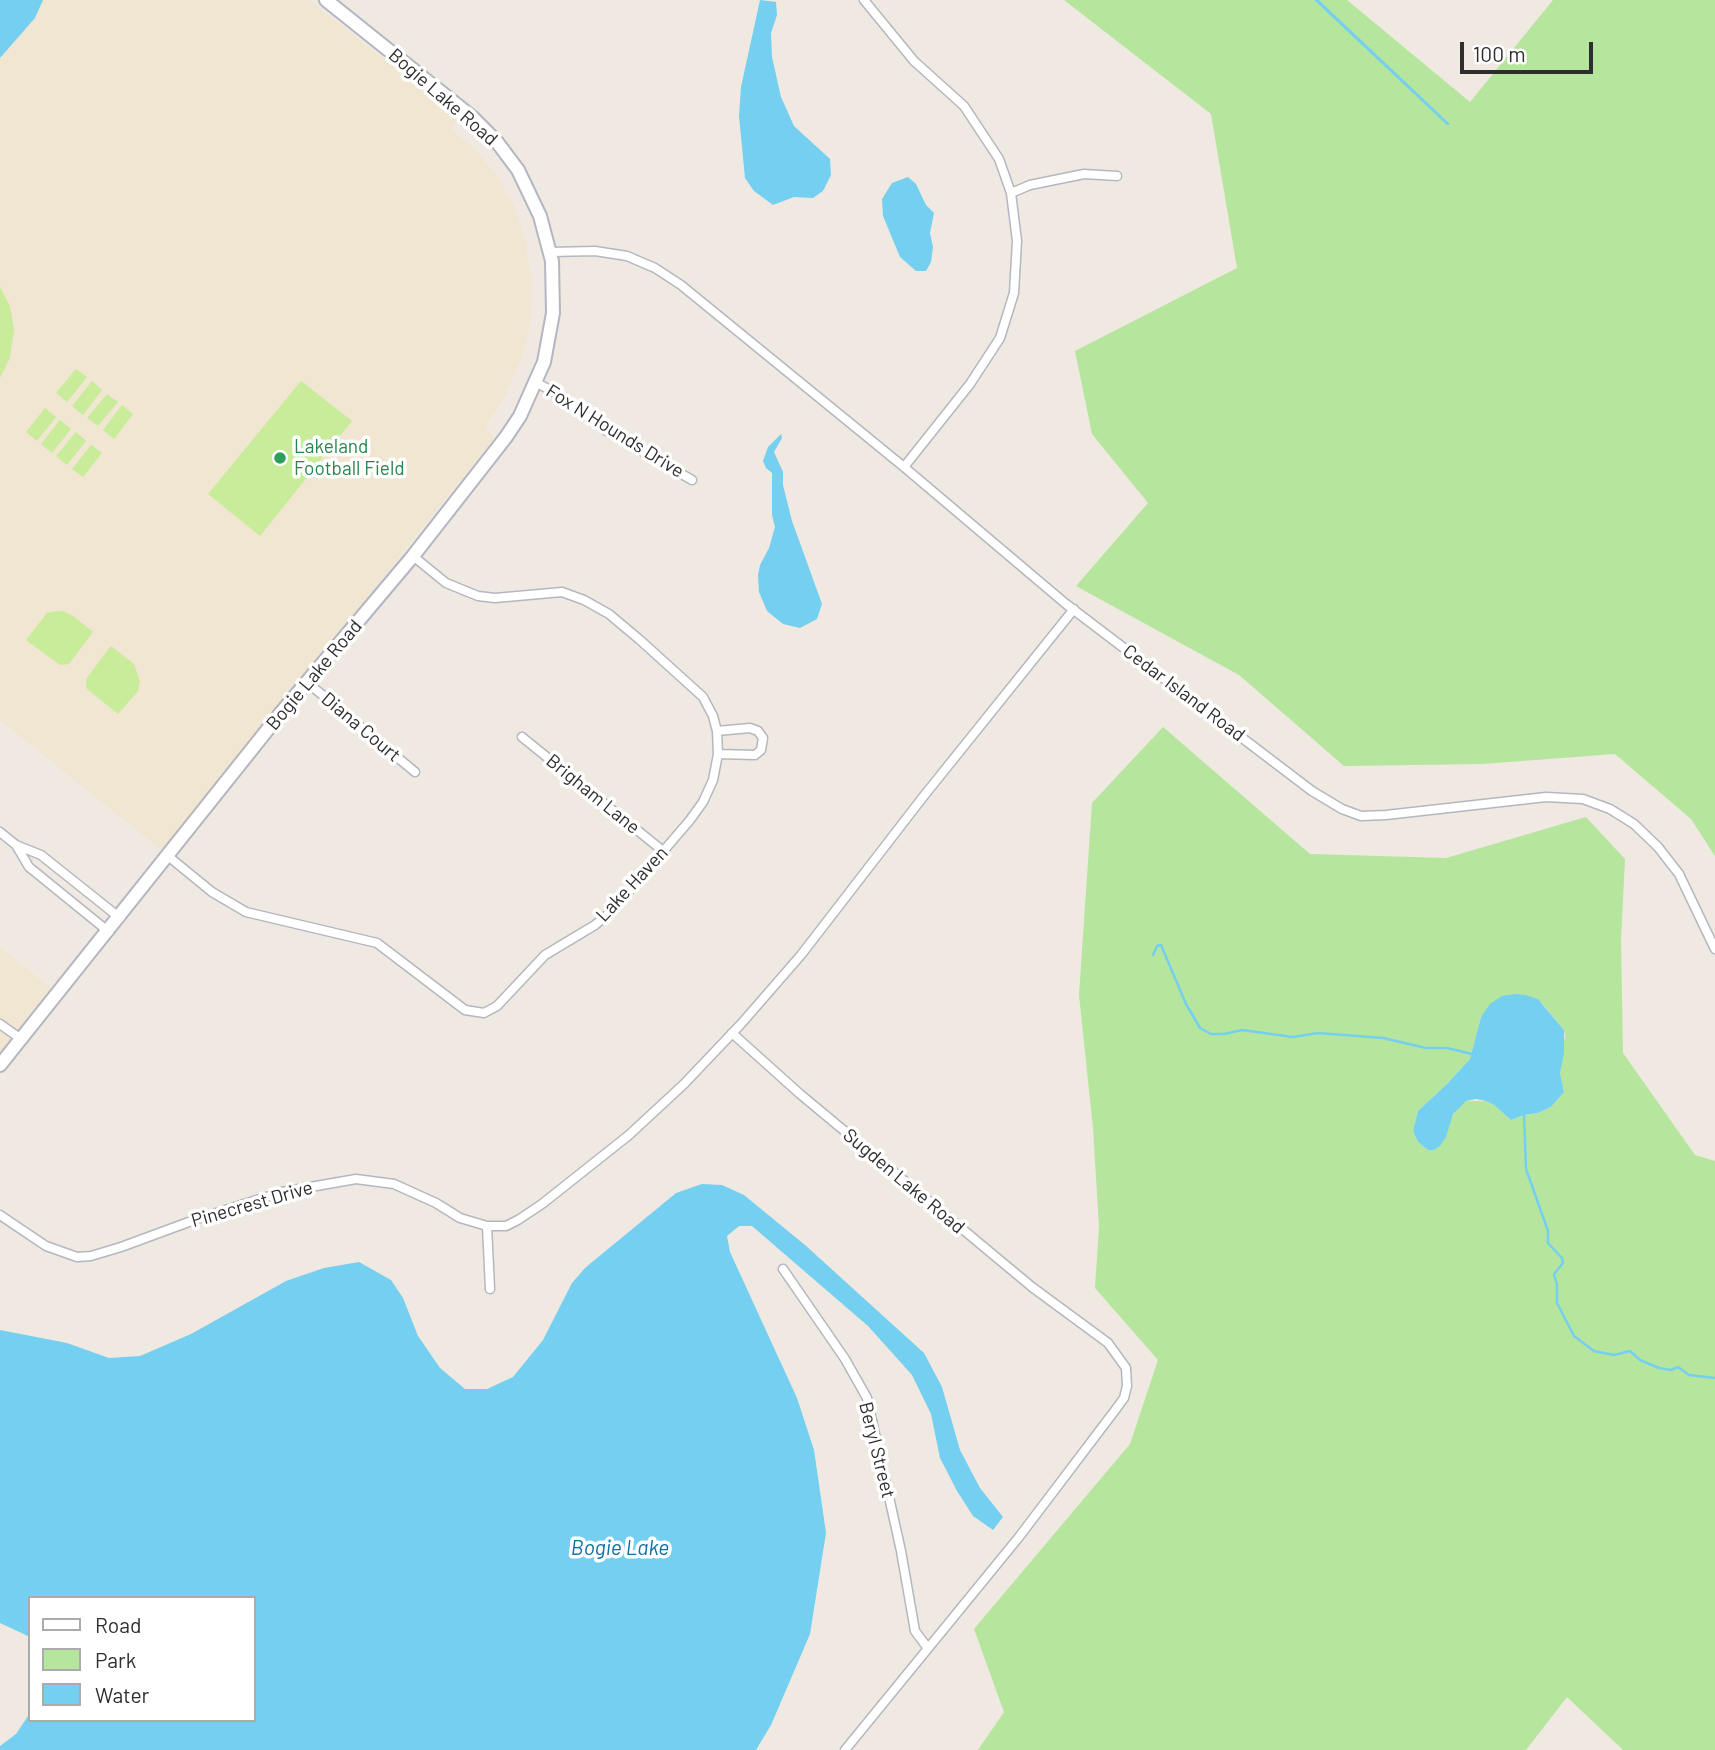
<!DOCTYPE html>
<html>
<head>
<meta charset="utf-8">
<style>
	body { margin:0 }
	#map { position:relative; width:1715px; height:1750px; overflow:hidden; background:#efe9e1; font-family:Barlow,sans-serif }
	canvas { display:block }
	.legend { position:absolute; left:28px; top:1596px; width:228px; height:126px; box-sizing:border-box; background:#fff; border:2px solid #ababab; margin:0; padding:9px 12px; list-style:none; font-size:21px; color:#2e2e2e }
	.legend li { display:flex; align-items:center; gap:14px; height:35px }
	.legend b { width:35px; border:2px solid #ababab }
	.scale { position:absolute; left:1460px; top:42px; width:133px; height:32px; box-sizing:border-box; border:4px solid #2e2e2e; border-top:0; padding-left:9px; font-size:21px; line-height:24px; white-space:nowrap; color:#2e2e2e; -webkit-text-stroke:5px #fff; paint-order:stroke }
</style>
</head>
<body>
<div id="map">
<canvas width="1715" height="1750"></canvas>
<ul class="legend">
<li><b style="height:9px;background:#fff"></b>Road</li>
<li><b style="height:19px;background:#b6e59e"></b>Park</li>
<li><b style="height:19px;background:#75cff0"></b>Water</li>
</ul>
<div class="scale">100 m</div>
</div>
<script>
const ctx = document.querySelector('canvas').getContext('2d');
ctx.lineJoin = 'round';
function paint(path, color) { ctx.fillStyle = color; ctx.fill(path, 'evenodd'); }
const shape = rows => new Path2D(rows.map(r => 'M' + r).join(''));
function trace(path, color, width, dash) { ctx.strokeStyle = color; ctx.lineWidth = width; ctx.lineCap = dash ? 'butt' : 'round'; ctx.setLineDash(dash || []); ctx.stroke(path); }
function write(font, color, halo, rows, align = 'center') {
  ctx.font = font + ' Barlow,sans-serif'; ctx.lineWidth = 7; ctx.setLineDash([]); ctx.textBaseline = 'middle'; ctx.strokeStyle = halo; ctx.fillStyle = color; for (const [text, x, y, turn = 0] of rows) {
    ctx.save(); ctx.translate(x, y); ctx.rotate((+turn || 0) * Math.PI / 180); ctx.textAlign = isNaN(turn) ? turn : align; if (halo) ctx.strokeText(text, 0, 0); ctx.fillText(text, 0, 0); ctx.restore();
  }
}
paint(shape([
	[0,0,309,0,458,118,451,129,476,150,496,175,512,201,524,235,532,279,531,317,523,355,506,394,485,428,495,437,164,852,0,720],
	[0,947,53,990,0,1057]
]), '#f0e6d1');
paint(shape([
	[1064,0,1347,0,1470,102,1553,0,1715,0,1715,856,1691,819,1615,754,1482,764,1344,766,1239,675,1076,586,1148,503,1092,434,1075,351,1237,268,1211,114],
	[1163,727,1310,854,1446,858,1586,817,1625,859,1621,940,1623,1053,1695,1155,1715,1161,1715,1750,1623,1750,1567,1697,1526,1750,978,1750,1004,1712,974,1629,1130,1444,1158,1360,1095,1288,1099,1226,1093,1128,1079,995,1092,803],
	[1542,1003,1564,1030,1565,1035,1560,1073,1564,1092,1551,1107,1538,1113,1524,1115,1511,1120,1494,1105,1486,1101,1466,1101,1459,1106,1428,1150,1418,1142,1413,1131,1418,1111,1447,1084,1470,1059,1481,1017]
]), '#b6e59e');
paint(shape([
	[0,287,10,306,14,330,10,358,0,378],
	[76,369,87,377,67,402,56,393],
	[92,381,102,390,83,415,72,406],
	[301,381,352,421,260,536,208,494],
	[107,394,118,402,98,426,87,418],
	[122,405,133,414,114,439,103,430],
	[45,408,56,417,37,441,26,432],
	[60,420,71,429,52,453,41,444],
	[76,432,86,441,67,465,56,456],
	[91,445,102,453,83,477,72,469],
	[56,611,63,611,72,615,93,632,69,664,60,665,26,640,47,613],
	[111,646,134,664,140,681,138,691,118,714,86,688,86,679]
]), '#c9ec9a');
paint(shape([
	[0,0,43,0,35,18,0,58],
	[760,0,776,2,777,15,771,33,772,57,781,97,794,126,830,159,831,175,823,191,813,198,794,197,773,205,754,191,745,178,739,116,741,87],
	[1314,0,1319,0,1322,3,1450,124,1447,125],
	[908,177,916,184,926,205,934,213,930,233,933,247,931,262,926,271,916,271,900,257,883,216,882,199,892,183],
	[781,434,782,438,774,452,783,472,783,485,792,521,822,604,817,619,800,628,783,624,767,611,759,592,758,575,760,565,769,548,775,527,772,515,772,473,766,468,763,461,768,447],
	[1515,994,1525,995,1538,999,1564,1030,1564,1053,1560,1073,1564,1092,1551,1107,1538,1113,1524,1115,1511,1120,1494,1105,1486,1101,1476,1099,1466,1101,1453,1114,1446,1137,1440,1146,1434,1150,1428,1150,1418,1142,1413,1131,1418,1111,1447,1084,1470,1059,1481,1017,1490,1004,1502,996],
	[702,1184,722,1185,744,1195,805,1245,924,1353,942,1387,960,1450,980,1488,1003,1517,993,1530,973,1516,957,1491,940,1458,931,1414,912,1375,868,1326,752,1226,739,1226,727,1236,730,1252,797,1398,814,1450,826,1533,810,1634,771,1725,756,1750,0,1750,0,1746,16,1734,30,1713,30,1720,254,1720,254,1598,30,1598,30,1637,0,1623,0,1330,67,1343,109,1358,140,1356,191,1334,286,1281,324,1268,359,1262,391,1280,403,1298,418,1336,440,1368,465,1389,487,1389,513,1377,543,1340,572,1283,585,1268,676,1193]
]), '#75cff0');
trace(shape([
	[1153,955,1157,946,1161,945,1186,1004,1200,1028,1211,1034,1224,1034,1242,1030,1293,1037,1318,1033,1383,1038,1426,1048,1447,1048,1472,1054],
	[1524,1115,1526,1169,1548,1231,1548,1243,1562,1258,1563,1263,1554,1274,1557,1285,1557,1303,1574,1336,1594,1351,1614,1355,1630,1351,1640,1360,1659,1368,1671,1370,1678,1367,1689,1375,1715,1378]
]), '#75cff0', 2.5);
const street = shape([
	[864,0,914,61,964,106,999,159,1011,193,1017,241,1014,293,1000,338,970,384,904,467],
	[1011,193,1030,185,1084,174,1117,176],
	[550,252,595,251,627,256,655,268,681,285,904,467,1066,604,1312,791,1342,809,1361,816,1386,815,1546,797,1583,799,1610,809,1634,824,1658,847,1679,874,1715,949],
	[537,383,563,397,605,430,692,480],
	[308,683,415,772],
	[717,731,750,728,758,731,763,738,761,750,755,755,718,754],
	[522,737,663,851],
	[0,832,16,845,41,855,120,918],
	[16,845,29,867,109,932],
	[168,856,212,892,246,912,377,943,465,1010,484,1013,497,1006,545,955,595,925,613,910,690,820,703,802,713,780,718,754,717,731,713,716,703,697,640,640,609,614,584,600,562,592,495,598,478,596,446,583,413,556],
	[0,1024,21,1039],
	[732,1033,800,1094,1032,1287,1108,1343,1126,1368,1127,1386,1124,1398,1116,1409,1019,1537,845,1750],
	[0,1215,46,1246,77,1257,91,1256,121,1247,197,1219,282,1192,356,1179,394,1184,436,1203,460,1218,487,1226,506,1226,518,1220,542,1204,629,1135,684,1084,741,1024,801,955,923,797,1074,609],
	[487,1226,490,1289],
	[783,1269,845,1359,867,1398,901,1551,915,1631,927,1647]
]);
const secondary = shape([
	[0,1065,280,714,413,556,506,437,520,416,544,362,553,313,552,261,540,216,518,170,497,142,472,117,326,0]
]);
trace(street, '#b4b7c1', 11);
trace(secondary, '#b4b7c1', 16);
trace(street, '#fff', 8);
trace(secondary, '#fff', 12);
for (const [x, y, r, color] of [
	[280,458,7,"#2e9e5b"]
]) { const dot = new Path2D(); dot.arc(x, y, r, 0, 2 * Math.PI); ctx.fillStyle = color; ctx.fill(dot); trace(dot, '#fff', 2.5); }
write('19px', '#2e2e2e', '#fff', [
	["Bogie Lake Road",443,97,41],
	["Fox N Hounds Drive",615,431,32],
	["Bogie Lake Road",314,675,-50],
	["Cedar Island Road",1184,693,37],
	["Diana Court",361,727,40],
	["Brigham Lane",593,794,39],
	["Lake Haven",632,884,-47],
	["Sugden Lake Road",904,1181,40],
	["Pinecrest Drive",252,1204,-16],
	["Beryl Street",877,1450,76]
]);
write('19px', '#27864d', '#fff', [
	["Lakeland",294,447],
	["Football Field",294,469]
], 'left');
write('italic 21px', '#0d6fa3', '#fff', [
	["Bogie Lake",620,1548]
]);
</script>
</body>
</html>
